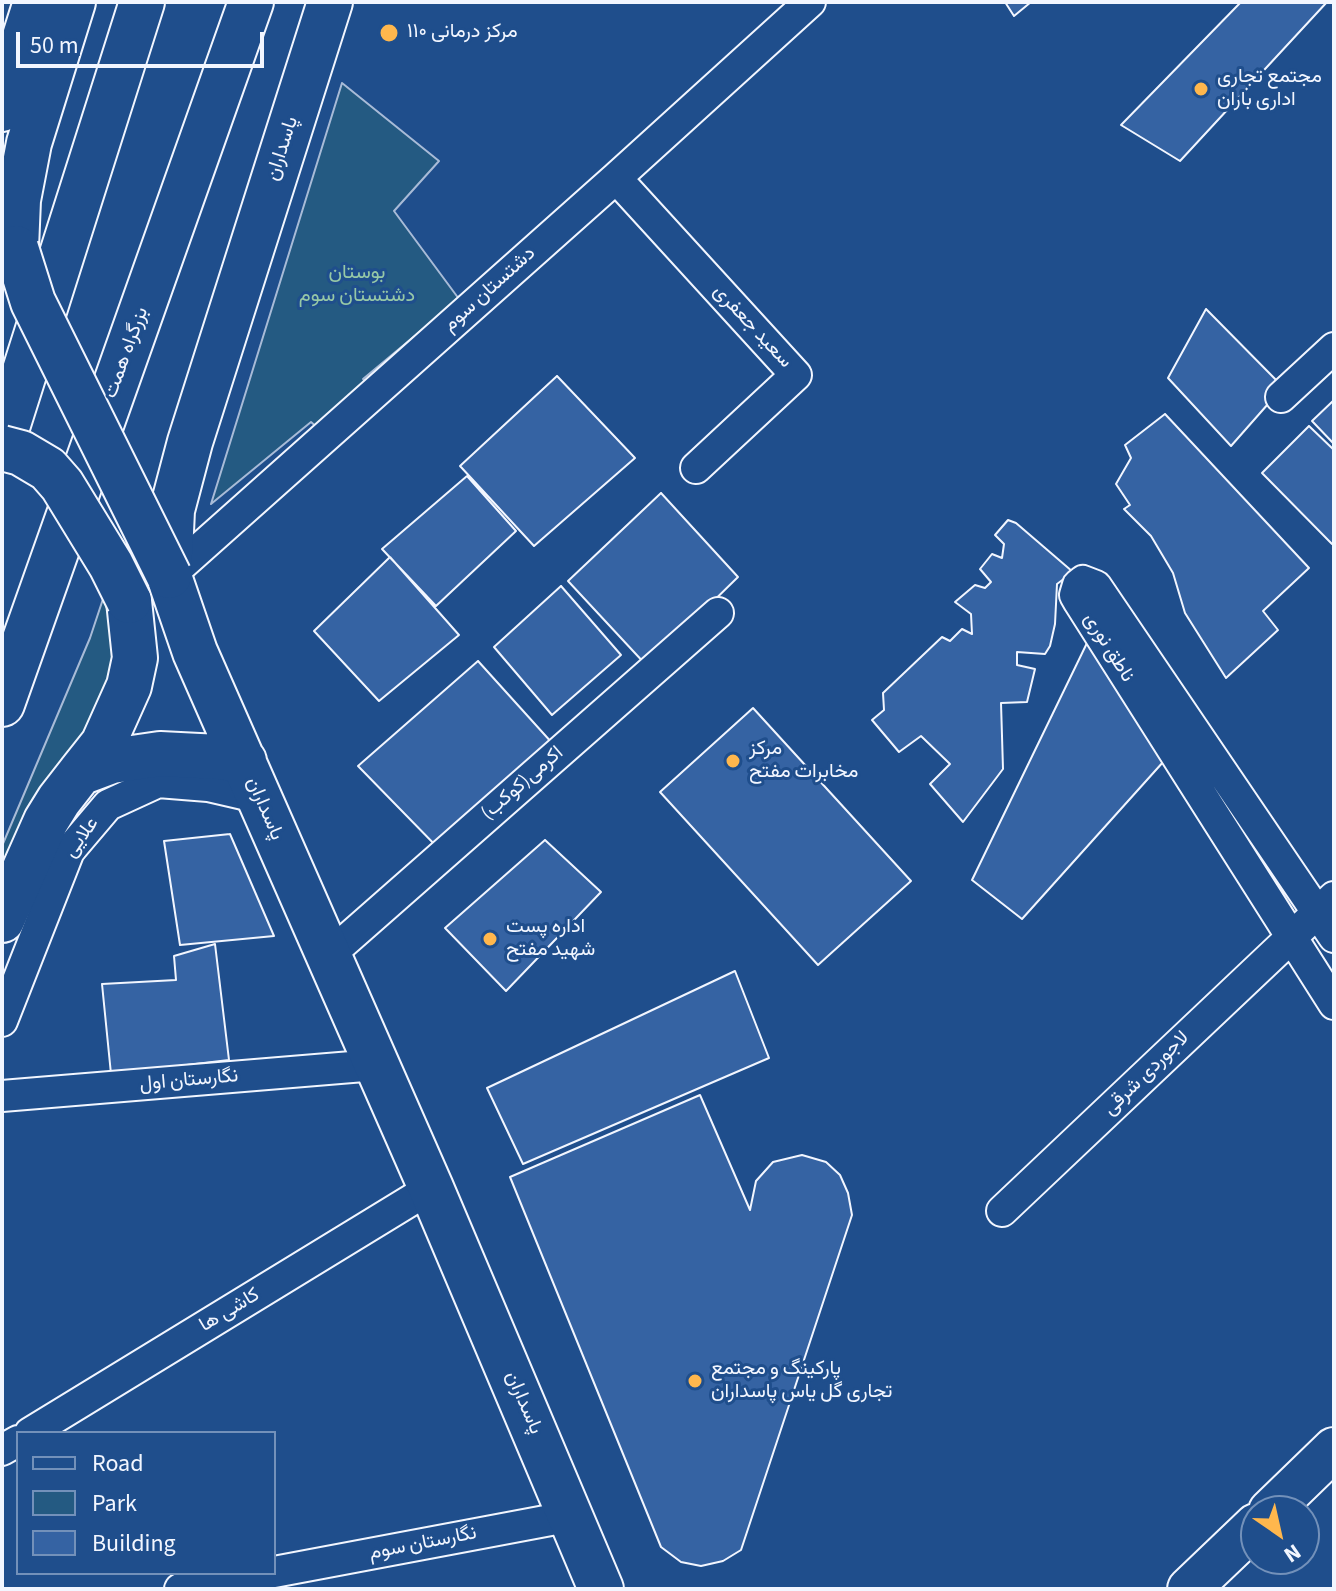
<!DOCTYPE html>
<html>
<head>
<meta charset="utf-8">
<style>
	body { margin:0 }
	#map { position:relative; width:1336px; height:1591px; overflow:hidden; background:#1f4e8c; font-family:"Source Sans 3",sans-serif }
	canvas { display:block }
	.frame { position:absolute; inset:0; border:4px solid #f2f6ff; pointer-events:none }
	.legend { position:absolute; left:16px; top:1431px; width:260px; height:144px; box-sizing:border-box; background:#1f4e8c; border:2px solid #7391ba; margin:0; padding:10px 14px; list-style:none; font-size:24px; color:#f2f6ff }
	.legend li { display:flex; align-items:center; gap:16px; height:40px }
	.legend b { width:40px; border:2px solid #7391ba }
	.north { position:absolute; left:1240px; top:1495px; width:80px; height:80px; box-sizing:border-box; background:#1f4e8c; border:2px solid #7391ba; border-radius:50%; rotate:146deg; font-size:22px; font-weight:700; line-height:32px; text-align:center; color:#f2f6ff }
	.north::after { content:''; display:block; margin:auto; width:28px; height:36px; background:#ffb74d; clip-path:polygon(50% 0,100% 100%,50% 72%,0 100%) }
	.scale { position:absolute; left:16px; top:32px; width:248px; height:36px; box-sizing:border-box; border:4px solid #f2f6ff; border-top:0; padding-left:10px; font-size:24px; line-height:28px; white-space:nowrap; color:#f2f6ff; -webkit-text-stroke:6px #1f4e8c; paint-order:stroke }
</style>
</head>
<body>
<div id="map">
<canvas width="1336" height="1591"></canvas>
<div class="frame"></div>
<ul class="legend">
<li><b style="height:10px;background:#1f4e8c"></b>Road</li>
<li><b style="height:22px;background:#245a82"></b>Park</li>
<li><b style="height:22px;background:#3563a3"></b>Building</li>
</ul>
<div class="north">N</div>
<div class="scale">50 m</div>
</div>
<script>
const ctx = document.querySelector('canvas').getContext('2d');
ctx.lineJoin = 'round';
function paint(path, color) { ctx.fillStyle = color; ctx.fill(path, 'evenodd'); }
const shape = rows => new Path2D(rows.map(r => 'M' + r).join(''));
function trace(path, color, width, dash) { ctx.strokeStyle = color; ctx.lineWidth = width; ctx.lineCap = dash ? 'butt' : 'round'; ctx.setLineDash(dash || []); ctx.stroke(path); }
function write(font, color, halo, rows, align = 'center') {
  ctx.font = font + ' "Source Sans 3",Vazirmatn,sans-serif'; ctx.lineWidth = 6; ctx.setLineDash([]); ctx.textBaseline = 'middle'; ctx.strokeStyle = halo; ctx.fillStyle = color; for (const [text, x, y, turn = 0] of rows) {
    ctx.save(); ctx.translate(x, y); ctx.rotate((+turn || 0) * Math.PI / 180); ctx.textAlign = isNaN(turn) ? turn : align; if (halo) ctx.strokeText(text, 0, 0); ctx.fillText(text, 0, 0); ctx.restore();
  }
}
const green = shape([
	[342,83,439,161,394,211,459,299,363,379,367,384,319,429,311,422,211,504,342,83],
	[113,589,115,674,2,883,2,846,90,638,103,599,113,589]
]);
paint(green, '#245a82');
trace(green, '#a8bbd7', 2);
const building = shape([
	[1005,2,1031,2,1014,16,1005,2],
	[1241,2,1327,2,1180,161,1121,125,1241,2],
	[1206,309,1283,387,1231,446,1168,378,1206,309],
	[557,376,635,458,534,546,460,466,557,376],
	[1334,400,1334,444,1312,421,1334,400],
	[1165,414,1309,568,1263,611,1278,630,1226,678,1185,613,1173,573,1151,536,1124,509,1130,505,1116,484,1131,458,1125,445,1165,414],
	[1309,426,1334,450,1334,541,1332,544,1262,473,1309,426],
	[467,476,516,531,436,606,382,549,467,476],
	[661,493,738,577,647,666,568,581,661,493],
	[1008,520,1016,523,1073,572,1057,584,1055,624,1050,646,1045,654,1017,652,1017,665,1035,669,1027,702,1001,703,1003,769,963,822,930,784,950,764,921,736,899,752,872,720,884,710,883,693,942,637,950,641,962,629,972,634,971,614,955,602,975,585,985,588,991,582,980,569,992,554,1002,558,1004,544,995,535,1008,520],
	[390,557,459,635,379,701,314,631,390,557],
	[561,586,621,655,552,715,494,647,561,586],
	[1087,643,1164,761,1022,919,972,880,1087,643],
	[478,661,553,744,441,851,358,766,478,661],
	[753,708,911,881,818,965,660,792,753,708],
	[230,834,274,936,180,945,164,841,230,834],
	[545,840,601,892,506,991,445,928,545,840],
	[215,944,229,1060,111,1074,102,984,176,980,174,956,215,944],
	[735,971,769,1058,523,1164,487,1088,735,971],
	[700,1095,750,1210,756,1181,773,1162,802,1155,826,1162,840,1175,848,1193,852,1215,741,1550,723,1561,701,1566,681,1562,661,1547,510,1177,700,1095]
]);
paint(building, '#3563a3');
trace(building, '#f2f6ff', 2);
const street = shape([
	[616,178,796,375,696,468],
	[1281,397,1334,348],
	[169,576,616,178,810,2],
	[1334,937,1096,586,1083,581,1078,585,1075,595,1079,602,1334,1004],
	[328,956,718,613],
	[2,1021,69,851,108,805,158,782,208,786,260,798],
	[2,1096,376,1065],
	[1002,1211,1334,897],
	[30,1433,431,1188],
	[2,1450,18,1441],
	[274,1572,572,1516],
	[180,1589,266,1573]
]);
const secondary = shape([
	[1270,1511,1334,1449],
	[1189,1589,1256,1525]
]);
const primary = shape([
	[330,2,190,442,172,510,169,576,195,652,431,1188,601,1589],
	[2,109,36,2],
	[16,248,18,200,29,143,73,2],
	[80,773,103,744,129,686,135,658,129,601],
	[2,920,46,821,59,800,80,773,112,761,160,754,219,757,244,761]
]);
const highway = shape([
	[2,443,142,2],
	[2,704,251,2]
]);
trace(street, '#f2f6ff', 34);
trace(secondary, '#f2f6ff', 46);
trace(primary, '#f2f6ff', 48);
trace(highway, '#f2f6ff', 48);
trace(street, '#1f4e8c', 30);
trace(secondary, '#1f4e8c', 42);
trace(primary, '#1f4e8c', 44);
trace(highway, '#1f4e8c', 44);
const primaryBridge = shape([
	[16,248,33,302,169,576],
	[2,448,21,453,48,469,62,485,111,565,129,601]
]);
trace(primaryBridge, '#f2f6ff', 48, []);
trace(primaryBridge, '#1f4e8c', 44);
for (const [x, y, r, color] of [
	[389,33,10,"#ffb74d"],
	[1201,89,8,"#ffb74d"],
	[733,761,8,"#ffb74d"],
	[490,939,8,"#ffb74d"],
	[695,1381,8,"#ffb74d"]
]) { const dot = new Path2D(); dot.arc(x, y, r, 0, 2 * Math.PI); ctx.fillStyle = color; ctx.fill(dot); trace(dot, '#1f4e8c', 3); }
write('20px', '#f2f6ff', '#1f4e8c', [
	["مرکز درمانی ۱۱۰",407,33],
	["مجتمع تجاری",1217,78],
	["اداری باران",1217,101],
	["مرکز",749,750],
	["مخابرات مفتح",749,773],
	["اداره پست",506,928],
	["شهید مفتح",506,951],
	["پارکینگ و مجتمع",711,1370],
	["تجاری گل یاس پاسداران",711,1393]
], 'left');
write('20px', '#f2f6ff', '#1f4e8c', [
	["پاسداران",283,149,-72],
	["دشتستان سوم",490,290,-42],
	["سعید جعفری",752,327,47],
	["بزرگراه همت",127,353,-70],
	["ناطق نوری",1108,648,58],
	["اکرمی(کوکب)",523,784,-41],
	["پاسداران",264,809,67],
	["علایی",82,838,-54],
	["لاجوردی شرقی",1147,1074,-44],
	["نگارستان اول",189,1081,-5],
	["کاشی ها",230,1311,-31],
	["پاسداران",523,1403,67],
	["نگارستان سوم",423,1544,-11]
]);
write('20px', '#97c8a6', '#1f4e8c', [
	["بوستان",357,274],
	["دشتستان سوم",357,297]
]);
</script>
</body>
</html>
